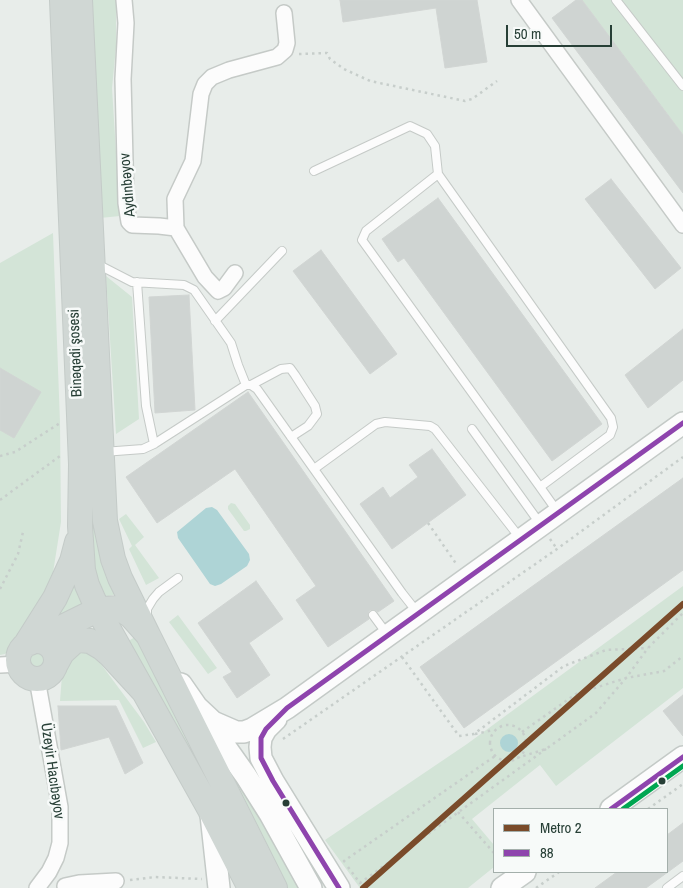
<!DOCTYPE html>
<html>
<head>
<meta charset="utf-8">
<style>
	body { margin:0 }
	#map { position:relative; width:683px; height:888px; overflow:hidden; background:#e8edea; font-family:"Archivo Narrow",sans-serif }
	canvas { display:block }
	.legend { position:absolute; left:493px; top:808px; width:175px; height:65px; box-sizing:border-box; background:#f7faf9; border:1px solid #a4afab; margin:0; padding:6px 9px; list-style:none; font-size:15px; color:#273f36 }
	.legend li { display:flex; align-items:center; gap:10px; height:25px }
	.legend b { width:25px; border:1px solid #a4afab }
	.scale { position:absolute; left:506px; top:25px; width:106px; height:22px; box-sizing:border-box; border:2px solid #273f36; border-top:0; padding-left:6px; font-size:15px; line-height:18px; white-space:nowrap; color:#273f36; -webkit-text-stroke:4px #f7faf9; paint-order:stroke }
</style>
</head>
<body>
<div id="map">
<canvas width="683" height="888"></canvas>
<ul class="legend">
<li><b style="height:6px;background:#7a4b2a"></b>Metro 2</li>
<li><b style="height:6px;background:#8e44ad"></b>88</li>
</ul>
<div class="scale">50 m</div>
</div>
<script>
const ctx = document.querySelector('canvas').getContext('2d');
ctx.lineJoin = 'round';
function paint(path, color) { ctx.fillStyle = color; ctx.fill(path, 'evenodd'); }
const shape = rows => new Path2D(rows.map(r => 'M' + r).join(''));
function trace(path, color, width, dash) { ctx.strokeStyle = color; ctx.lineWidth = width; ctx.lineCap = dash ? 'butt' : 'round'; ctx.setLineDash(dash || []); ctx.stroke(path); }
function write(font, color, halo, rows, align = 'center') {
  ctx.font = font + ' "Archivo Narrow",sans-serif'; ctx.lineWidth = 5; ctx.setLineDash([]); ctx.textBaseline = 'middle'; ctx.strokeStyle = halo; ctx.fillStyle = color; for (const [text, x, y, turn = 0] of rows) {
    ctx.save(); ctx.translate(x, y); ctx.rotate((+turn || 0) * Math.PI / 180); ctx.textAlign = isNaN(turn) ? turn : align; if (halo) ctx.strokeText(text, 0, 0); ctx.fillText(text, 0, 0); ctx.restore();
  }
}
paint(shape([
	[90,0,116,0,116,47,112,88,120,216,100,218],
	[582,0,683,0,683,135],
	[53,233,60,423,61,522,52,579,18,642,5,654,0,655,0,263],
	[106,276,132,297,139,419,116,434],
	[89,503,101,553,117,594,104,597,90,564],
	[231,503,235,504,250,525,250,529,246,531,244,531,228,509,228,506],
	[126,514,144,537,135,545,159,578,146,585,129,549,132,546,119,519],
	[75,569,83,604,49,626],
	[683,586,683,688,556,786,540,765,472,819,494,845,494,867,468,888,360,888,325,840,467,744],
	[178,615,217,668,208,674,169,622],
	[135,637,140,639,227,815,129,647,130,640],
	[79,648,92,652,144,722,156,742,143,748,119,700,60,701,63,662],
	'27 660a11 11 0 1 1 22 0a11 11 0 1 1-22 0Z',
	[207,736,239,777,300,888,284,888]
]), '#d3e4d7');
paint(shape([
	[212,507,217,510,249,554,250,560,247,566,221,584,215,586,210,584,178,538,177,532,206,508],
	'500 743a9 9 0 1 1 18 0a9 9 0 1 1-18 0Z'
]), '#aed4d6');
const building = shape([
	[340,0,477,0,487,62,445,68,436,8,343,22,340,0],
	[576,0,582,0,683,135,683,193,552,18,576,0],
	[611,179,681,268,655,289,585,199,611,179],
	[438,198,602,424,552,461,404,258,398,262,382,239,438,198],
	[321,250,397,354,370,374,293,271,321,250],
	[189,295,195,410,155,413,149,297,189,295],
	[683,329,683,380,648,408,625,375,683,329],
	[0,368,41,392,14,438,0,430,0,368],
	[248,392,394,601,378,612,375,610,370,610,368,613,369,619,328,647,296,600,316,586,235,469,157,523,126,477,248,392],
	[432,449,466,495,392,549,360,504,383,487,390,498,418,477,409,465,432,449],
	[683,478,683,570,464,728,420,667,683,478],
	[256,581,283,619,249,643,270,675,237,698,223,677,232,672,198,623,256,581],
	[683,695,683,736,663,711,683,695],
	[58,706,116,706,143,763,125,774,109,737,61,750,58,706],
	[683,823,683,861,646,888,595,888,617,872,667,872,667,835,683,823]
]);
paint(building, '#cfd4d2');
trace(building, '#d1d5d3', 1);
const lane = shape([
	[616,0,683,86],
	[314,171,410,126,427,134,435,146,438,174,611,418,613,427,610,435,540,487,557,511],
	[438,174,366,231,362,240,540,487],
	[97,264,132,282,184,285,194,290,231,343,238,365,246,385],
	[137,282,146,406,154,444],
	[215,321,282,251],
	[251,385,281,369,290,368,295,375,315,406,317,414,308,426,291,437],
	[472,429,541,525],
	[103,452,143,449,154,444,246,385,251,385,257,389,402,593,417,612],
	[314,469,376,424,385,422,430,426,435,429,520,538],
	[373,615,387,634],
	[147,616,147,609,153,599,159,592,178,578],
	[667,888,683,876]
]);
const street = shape([
	[124,0,126,23,123,79,126,203,129,222,132,225,159,226,176,228,205,277,218,291,224,288,235,273],
	[519,0,683,225],
	[176,228,175,199,193,161,201,94,205,84,212,77,229,70,277,57,285,50,287,43,284,13],
	[0,665,19,664],
	[65,886,79,883,116,881],
	[37,888,49,872,56,858,60,843,60,807,37,679]
]);
const secondary = shape([
	[181,684,197,707,213,722,236,732,244,732,252,729,287,708,683,423],
	[276,719,266,729,261,738,260,747,261,758,273,781,339,888],
	[207,721,246,776,270,814,311,888],
	[611,809,683,757],
	[211,815,219,888],
	[502,888,525,872]
]);
const primary = shape([
	[62,0,81,464,80,526,83,570,87,585,98,610,144,692],
	[80,0,105,521,113,559,120,578,148,635],
	'18 660a19 19 0 1 1 38 0a19 19 0 1 1-38 0Z',
	[30,643,93,612,104,609,119,608,131,616,148,635,275,888],
	[26,644,55,598,72,561,77,542],
	[56,664,62,653,74,642,80,640,90,641,102,648,110,655,144,692,210,810,250,888]
]);
trace(lane, '#c5cac7', 10);
trace(street, '#c5cac7', 18);
trace(secondary, '#c4cac7', 24);
trace(primary, '#c4cbc8', 26);
trace(shape([
	[299,54,327,53,330,59,344,69,370,81,465,101,472,99,497,81],
	[0,456,15,452,60,423],
	[0,500,60,456],
	[428,523,457,565],
	[550,539,557,549],
	[0,589,18,554,23,532],
	[402,657,459,736,474,734,564,666,606,650,648,648],
	'490 743a18 18 0 1 1 36 0a18 18 0 1 1-36 0Z',
	[522,732,576,694,626,678,648,648,683,613],
	[475,734,494,730],
	[283,739,557,549,683,457],
	[517,758,546,749,596,713,626,678,664,671,683,656],
	[648,809,683,784],
	[458,812,494,853],
	[345,862,344,861,495,756],
	[348,867,360,883,546,749],
	[130,880,155,877,202,879],
	[536,888,559,872]
]), '#c7cecb', 2.5, [2.5, 4]);
trace(lane, '#fcfcfc', 8);
trace(street, '#fcfcfc', 15);
trace(secondary, '#fcfcfc', 21);
trace(primary, '#d0d7d4', 24);
trace(shape([
	[611,809,683,757],
	[339,888,273,781,261,758,261,738,266,729,287,708,683,423]
]), '#8e44ad', 5);
trace(shape([
	[623,809,683,766]
]), '#00a651', 5);
trace(shape([
	[363,888,683,604]
]), '#7a4b2a', 6);
for (const [x, y, r, color] of [
	[662,781,4.5,"#273f36"],
	[286,803,4.5,"#273f36"]
]) { const dot = new Path2D(); dot.arc(x, y, r, 0, 2 * Math.PI); ctx.fillStyle = color; ctx.fill(dot); trace(dot, '#f7faf9', 2); }
write('15px', '#273f36', '#f7faf9', [
	["Aydınbəyov",128,185,-95],
	["Binəqədi şosesi",76,353,-92],
	["Üzeyir Hacıbəyov",52,771,82]
]);
</script>
</body>
</html>
